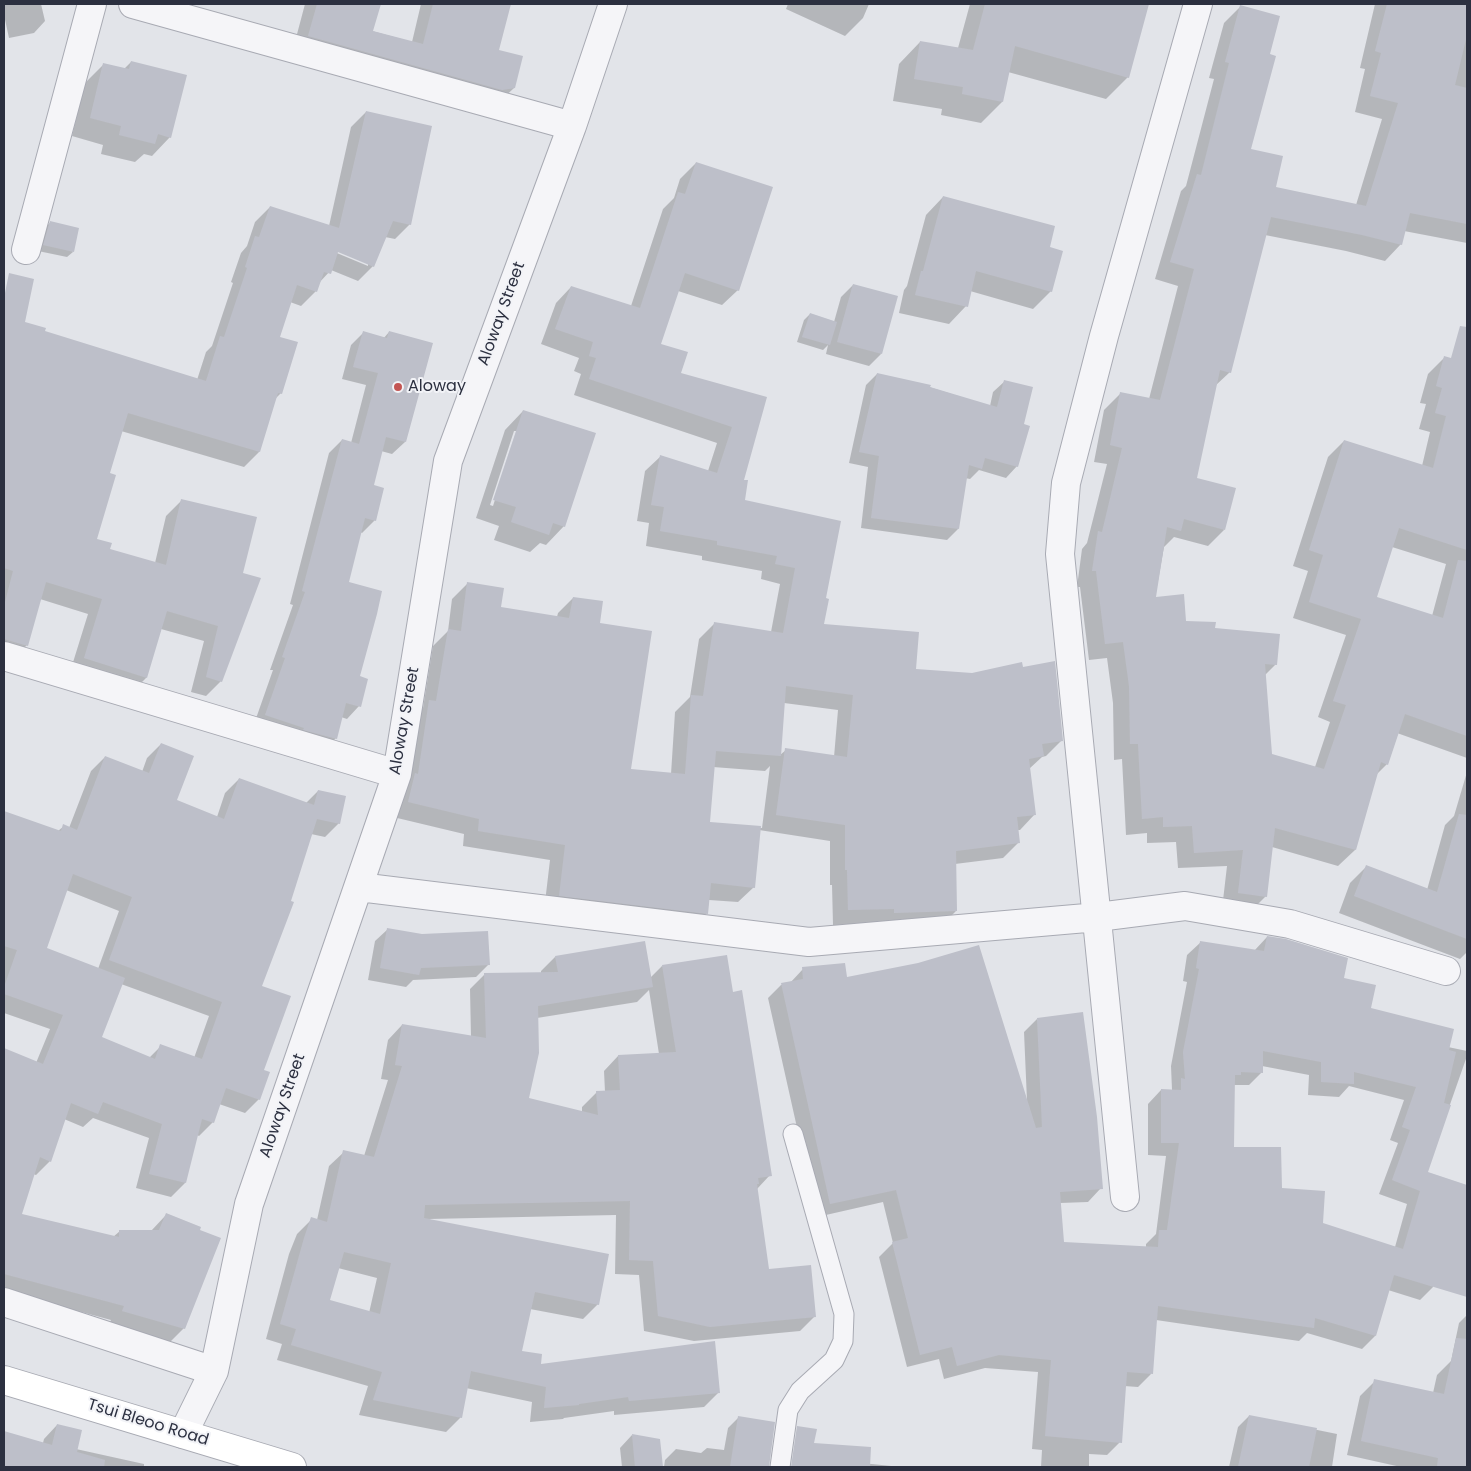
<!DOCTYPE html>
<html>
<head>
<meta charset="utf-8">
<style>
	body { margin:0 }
	#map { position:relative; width:1471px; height:1471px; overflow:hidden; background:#e2e4e9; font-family:Poppins,sans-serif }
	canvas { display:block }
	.frame { position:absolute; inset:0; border:5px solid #2c3040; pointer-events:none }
</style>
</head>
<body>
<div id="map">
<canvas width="1471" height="1471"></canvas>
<div class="frame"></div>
</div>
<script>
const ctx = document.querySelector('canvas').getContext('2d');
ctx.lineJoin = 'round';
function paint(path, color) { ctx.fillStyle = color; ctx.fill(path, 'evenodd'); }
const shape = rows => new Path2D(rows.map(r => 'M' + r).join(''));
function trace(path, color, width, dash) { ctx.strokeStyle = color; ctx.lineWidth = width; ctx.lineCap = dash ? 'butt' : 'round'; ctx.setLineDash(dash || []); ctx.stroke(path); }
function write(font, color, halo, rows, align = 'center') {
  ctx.font = font + ' Poppins,sans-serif'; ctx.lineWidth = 4; ctx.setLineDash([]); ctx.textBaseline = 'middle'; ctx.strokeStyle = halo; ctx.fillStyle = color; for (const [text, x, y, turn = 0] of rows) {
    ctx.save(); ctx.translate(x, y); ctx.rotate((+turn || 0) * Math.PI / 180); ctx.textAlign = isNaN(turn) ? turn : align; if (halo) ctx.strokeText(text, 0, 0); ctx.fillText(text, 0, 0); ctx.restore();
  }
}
paint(shape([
	[4,4,41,4,45,21,34,33,9,38,4,15],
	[305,4,379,4,372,31,412,42,421,4,509,4,498,51,514,88,496,105,292,53],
	[788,4,869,4,863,18,845,36,786,9],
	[970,4,1148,4,1128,77,1106,99,1008,72,1002,102,981,123,941,115,942,109,893,101,899,64,920,42,958,48],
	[1375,4,1452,4,1467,8,1467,243,1404,231,1401,244,1385,261,1346,251,1265,235,1230,372,1215,386,1196,479,1224,530,1208,546,1174,537,1164,547,1155,598,1185,622,1214,630,1276,664,1265,675,1271,755,1315,767,1330,722,1318,717,1346,635,1293,618,1308,571,1293,566,1328,457,1344,441,1422,466,1430,432,1419,429,1426,404,1420,403,1428,374,1444,358,1467,363,1467,758,1397,733,1387,764,1376,775,1355,850,1338,866,1272,847,1266,896,1249,913,1222,909,1227,866,1178,868,1176,842,1147,843,1147,833,1126,835,1122,759,1114,760,1113,703,1107,658,1089,660,1080,587,1077,587,1082,549,1087,543,1107,464,1094,462,1104,410,1120,394,1149,399,1178,286,1155,279,1181,191,1186,186,1214,79,1209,78,1224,23,1240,7,1268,55,1249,150,1274,188,1356,205,1382,119,1355,112,1365,69,1360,68],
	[1392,547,1446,564,1432,616,1375,597],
	[131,62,170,137,152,156,144,154,135,162,101,154,103,145,72,136,85,83,104,64,124,69],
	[366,112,410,224,395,239,385,237,373,266,358,281,331,270,318,284,316,291,301,306,290,302,279,337,281,393,275,399,259,452,244,467,121,431,108,474,96,539,109,550,155,563,166,516,181,501,242,574,221,681,206,696,191,692,204,641,161,629,146,678,131,693,70,672,88,614,40,599,27,645,12,660,4,658,4,375,11,341,197,380,206,352,212,346,233,283,231,282,241,253,247,246,255,222,270,207,329,226,351,127],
	[333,249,368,263,368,266,332,251],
	[696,163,738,290,722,305,678,291,660,344,680,374,766,398,743,481,743,501,824,599,823,625,914,670,1062,740,1046,756,1042,757,1029,769,1035,814,1020,830,1017,830,1018,843,1003,858,955,864,956,911,941,926,879,924,833,925,832,885,830,885,830,841,759,830,754,887,738,902,709,900,707,913,692,929,544,911,550,860,463,846,464,834,393,817,414,717,423,708,433,646,448,631,452,599,467,584,500,609,557,617,558,613,573,598,599,624,629,770,671,774,675,712,690,697,699,639,715,623,771,632,780,584,761,579,762,571,702,560,702,556,646,546,649,523,637,521,645,471,661,456,708,471,717,443,574,395,581,374,574,371,579,358,541,344,556,303,571,287,631,306,663,209,674,198,680,179],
	[784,703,838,710,834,757,786,750,780,755],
	[770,766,762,828,708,823,713,767,765,771],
	[943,197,1048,248,1051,291,1033,309,970,291,966,306,949,324,899,313,904,290,907,286,926,215],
	[50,223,73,252,67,257,38,251,44,228],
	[853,285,881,354,869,366,826,354,828,345,823,350,797,342,804,320,810,314,834,322,841,297],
	[389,332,405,442,392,454,381,451,372,486,375,520,362,533,360,532,347,583,358,677,359,706,347,719,341,717,336,738,323,751,253,727,273,670,270,670,293,605,290,604,329,453,342,440,351,443,366,385,342,379,351,345,363,333,383,339],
	[877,374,929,387,990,406,993,392,1005,381,1022,425,1017,466,1006,478,979,470,970,479,965,478,958,529,947,540,861,528,868,467,849,463,866,385],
	[523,411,564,526,546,545,540,543,530,552,494,540,499,526,476,518,505,430],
	[514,431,517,431,493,506,490,505],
	[161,744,175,801,217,817,225,793,239,779,306,803,318,791,339,823,325,837,311,834,261,987,262,1071,259,1099,245,1113,219,1104,213,1122,199,1136,197,1135,185,1183,171,1197,136,1188,149,1138,93,1118,83,1127,64,1119,50,1161,36,1175,33,1174,20,1215,113,1237,120,1231,151,1231,166,1215,184,1328,170,1342,109,1324,111,1320,4,1291,4,1050,36,1063,50,1029,4,1013,4,813,58,831,64,826,69,828,91,771,105,757,142,772,147,758],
	[66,890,119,911,98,969,46,949],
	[121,984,209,1016,194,1058,161,1046,149,1058,100,1038],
	[1467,772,1467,952,1460,959,1339,913,1350,883,1367,866,1427,890,1445,825,1454,816],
	[388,929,422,936,488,965,476,977,413,980,406,987,368,980,375,941],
	[1267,937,1343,979,1369,1009,1448,1047,1467,1051,1467,1056,1426,1173,1433,1287,1420,1300,1388,1290,1375,1336,1362,1349,1307,1333,1299,1341,1156,1320,1151,1374,1138,1387,1124,1386,1120,1442,1107,1455,1089,1454,1089,1467,1041,1467,1042,1450,1032,1449,1038,1372,985,1368,944,1379,939,1359,907,1367,879,1257,893,1243,883,1202,817,1217,768,998,781,985,790,983,803,969,845,978,1027,1101,1024,1032,1037,1019,1101,1188,1088,1202,1060,1203,1063,1243,1146,1248,1146,1244,1156,1234,1166,1156,1148,1155,1148,1104,1161,1090,1172,1090,1171,1066,1187,982,1183,981,1187,955,1201,942,1254,951],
	[1262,1066,1309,1075,1308,1095,1339,1097,1349,1086,1404,1100,1390,1140,1398,1143,1379,1194,1407,1204,1395,1247,1322,1224,1233,1148,1233,1085,1249,1085,1262,1072],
	[555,957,650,978,662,966,732,993,770,1175,757,1189,768,1270,815,1316,800,1331,694,1341,644,1331,639,1275,615,1274,616,1215,429,1219,598,1304,583,1319,530,1309,520,1352,539,1365,719,1392,704,1407,614,1415,614,1411,564,1418,563,1419,530,1422,532,1402,466,1388,461,1417,446,1432,359,1415,368,1386,277,1360,282,1344,266,1339,289,1254,297,1234,312,1219,317,1220,329,1166,344,1152,364,1156,388,1080,381,1079,388,1040,402,1025,471,1037,470,989,484,975,541,973,541,971],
	[649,990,659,1054,618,1056,604,1071,605,1092,597,1092,582,1107,582,1113,527,1099,537,1018,637,1002],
	[338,1268,377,1278,369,1313,328,1301],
	[1467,1315,1467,1467,1401,1467,1347,1455,1360,1396,1375,1381,1433,1393,1437,1375,1451,1361,1459,1323],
	[1249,1416,1337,1434,1332,1467,1229,1467,1238,1427],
	[739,1417,774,1423,768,1467,664,1467,665,1460,676,1449,701,1453,707,1448,724,1450,728,1428],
	[57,1425,76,1449,144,1464,144,1467,4,1467,4,1432,43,1443,44,1439],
	[632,1435,661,1465,659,1467,622,1467,620,1448],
	[862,1463,901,1467,858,1467]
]), '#0003');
paint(shape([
	[317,4,381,4,373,31,423,44,433,4,511,4,499,50,523,56,515,88,502,90,308,36],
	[985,4,1149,4,1129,78,1015,46,1003,102,962,94,963,87,914,79,920,41,973,50],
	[1387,4,1467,4,1467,35,1455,85,1467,88,1467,224,1410,213,1402,245,1362,235,1271,217,1231,373,1220,370,1197,478,1236,488,1225,530,1184,519,1181,531,1167,527,1156,597,1184,594,1186,621,1216,622,1215,628,1280,634,1277,665,1265,664,1272,754,1324,769,1346,705,1333,701,1361,619,1309,602,1323,555,1309,550,1344,440,1433,468,1446,416,1435,413,1442,388,1436,386,1444,356,1451,358,1460,326,1467,327,1467,550,1399,528,1377,597,1443,618,1458,560,1467,561,1467,736,1405,714,1388,765,1381,762,1356,850,1275,828,1267,897,1238,893,1243,850,1194,853,1192,826,1163,827,1163,817,1142,819,1138,744,1130,744,1129,686,1123,642,1105,644,1096,571,1092,571,1098,531,1102,532,1122,448,1110,445,1120,392,1160,400,1194,269,1170,262,1197,174,1201,175,1229,63,1225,62,1240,5,1280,16,1270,54,1276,56,1251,149,1283,156,1276,187,1366,206,1398,103,1370,96,1381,53,1375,51],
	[131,61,187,75,171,138,158,134,155,144,119,135,121,126,90,118,103,63,129,69],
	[366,111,432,126,411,225,393,221,374,267,338,252,331,274,324,272,317,292,297,285,280,337,298,342,282,394,278,393,260,452,128,413,110,473,116,475,97,539,112,543,110,549,166,565,181,499,257,517,243,573,261,578,222,682,206,677,218,626,167,611,147,678,84,658,102,599,46,582,28,646,4,639,4,606,13,571,4,568,4,298,9,273,34,279,25,322,46,328,45,331,206,381,220,336,224,337,247,268,245,267,255,236,259,237,270,206,339,228],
	[696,162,773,187,739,291,685,273,661,344,688,352,681,373,767,397,744,480,748,480,745,500,841,521,826,598,829,599,824,624,919,632,916,669,972,673,1022,662,1023,667,1055,661,1063,741,1042,744,1044,756,1029,759,1036,815,1017,817,1020,843,956,851,957,911,894,913,894,909,848,910,847,870,845,870,845,825,776,815,785,748,847,757,853,695,786,686,781,756,716,751,710,822,761,826,755,888,711,883,708,914,559,896,565,845,478,831,479,819,408,802,415,773,418,774,429,700,436,701,448,629,461,631,467,582,504,588,501,607,569,618,573,597,603,601,600,623,652,631,631,769,685,774,691,695,703,696,714,622,783,633,795,568,775,564,777,556,717,545,717,541,660,531,664,507,651,505,660,455,717,473,732,427,589,379,596,358,589,356,593,342,555,329,571,286,640,308,678,192,685,194],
	[943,196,1055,226,1050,247,1063,251,1052,292,976,271,968,307,915,295,921,271,923,271],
	[50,221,79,228,74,252,43,245],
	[853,284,898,296,882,354,837,342],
	[810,313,837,322,830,345,802,337],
	[363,331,387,338,389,331,433,343,406,442,386,437,374,485,384,488,376,521,365,518,349,582,382,591,377,614,360,676,368,679,361,707,346,703,337,739,303,730,304,728,265,715,285,658,282,657,305,592,302,591,342,439,359,444,378,373,353,367],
	[877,373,931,385,930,387,997,407,1004,380,1033,387,1024,424,1030,426,1018,467,985,458,982,469,969,465,959,529,871,518,879,456,859,452],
	[523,410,596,433,565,527,553,523,549,535,511,522,516,507,493,500],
	[161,743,194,756,177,800,224,819,239,778,314,805,318,790,346,796,340,824,317,819,291,901,294,902,262,986,291,996,264,1070,270,1072,260,1100,226,1088,214,1123,202,1119,186,1183,149,1174,162,1124,103,1102,98,1114,71,1103,51,1162,40,1157,22,1214,119,1237,119,1230,159,1230,166,1213,201,1227,200,1230,221,1238,185,1329,122,1311,124,1306,4,1274,4,1048,43,1064,63,1015,4,994,4,987,17,950,4,946,4,811,61,831,63,824,77,830,105,756,149,773],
	[73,874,132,897,109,960,222,1002,202,1059,160,1044,155,1059,102,1037,125,978,47,948],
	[1459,814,1467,815,1467,939,1354,896,1366,865,1437,892],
	[387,928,422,934,488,931,490,965,421,968,419,975,380,968],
	[1267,936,1286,939,1348,958,1344,978,1376,985,1371,1008,1454,1029,1449,1050,1456,1052,1444,1103,1451,1105,1428,1172,1467,1185,1467,1297,1394,1275,1376,1336,1315,1318,1314,1328,1158,1306,1153,1374,1127,1372,1122,1443,1045,1436,1051,1360,999,1355,957,1366,952,1347,920,1355,892,1242,908,1238,896,1190,830,1204,781,983,803,979,802,967,845,963,847,977,918,963,979,945,1036,1128,1042,1127,1037,1018,1083,1012,1097,1117,1103,1189,1060,1192,1064,1242,1158,1247,1159,1230,1167,1230,1179,1143,1161,1143,1161,1089,1181,1090,1181,1078,1185,1079,1183,1052,1199,969,1196,968,1200,941,1264,951],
	[1263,1051,1321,1062,1321,1082,1354,1084,1354,1072,1416,1087,1402,1127,1410,1130,1392,1180,1420,1191,1403,1249,1323,1223,1325,1191,1282,1188,1281,1147,1234,1147,1235,1075,1241,1075,1241,1072,1263,1073],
	[645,941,653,987,538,1006,539,1053,529,1098,598,1115,596,1091,620,1090,618,1055,676,1052,662,965,727,955,733,992,742,990,772,1176,758,1178,759,1184,757,1184,769,1269,811,1265,816,1317,710,1327,658,1316,653,1261,629,1260,630,1201,425,1205,424,1218,609,1254,599,1305,535,1292,522,1351,542,1354,541,1364,715,1341,720,1393,629,1401,628,1397,579,1404,579,1405,544,1408,546,1387,471,1371,462,1418,373,1400,382,1372,291,1345,296,1329,280,1324,304,1238,311,1217,327,1222,343,1150,374,1157,402,1066,395,1065,402,1024,486,1038,484,973,558,972,555,956],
	[344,1252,391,1263,380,1314,330,1300],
	[1456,1338,1467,1339,1467,1467,1437,1467,1438,1458,1361,1441,1374,1379,1444,1394],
	[1249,1415,1317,1428,1309,1467,1238,1467],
	[738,1416,775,1422,769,1467,730,1467],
	[57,1424,82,1430,77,1452,105,1460,104,1467,4,1467,4,1431,52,1445],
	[797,1426,817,1429,814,1443,871,1447,870,1467,791,1467],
	[632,1434,660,1439,663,1467,635,1467]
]), '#bdbfc9');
const lane = shape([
	[780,1467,788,1410,800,1391,834,1360,843,1341,844,1314,793,1134]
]);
const street = shape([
	[133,4,572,126],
	[26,250,92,4],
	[4,656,397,774],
	[359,887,809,942,1098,917,1185,906,1290,924,1446,971],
	[1125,1197,1060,554,1066,483,1104,336,1198,4],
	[4,1302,214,1371],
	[183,1434,214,1371,249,1204,397,774,448,461,572,126,613,4]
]);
const secondary = shape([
	[4,1380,292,1467]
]);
trace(lane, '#a8aab3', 21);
trace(street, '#a8aab3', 30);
trace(secondary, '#a8aab3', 30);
trace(lane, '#f5f5f8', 19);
trace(street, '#f5f5f8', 28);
trace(secondary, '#fff', 28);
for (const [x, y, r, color] of [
	[398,387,5,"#c35553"]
]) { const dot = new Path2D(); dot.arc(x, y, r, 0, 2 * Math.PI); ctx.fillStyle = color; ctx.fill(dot); trace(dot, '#f2f3f7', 2); }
write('16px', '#2c3040', '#f2f3f7', [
	["Aloway Street",502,314,-70],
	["Aloway Street",405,721,-80],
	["Aloway Street",283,1106,-71],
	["Tsui Bleoo Road",148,1423,17]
]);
write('16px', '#2c3040', '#f2f3f7', [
	["Aloway",408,387]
], 'left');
</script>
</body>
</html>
